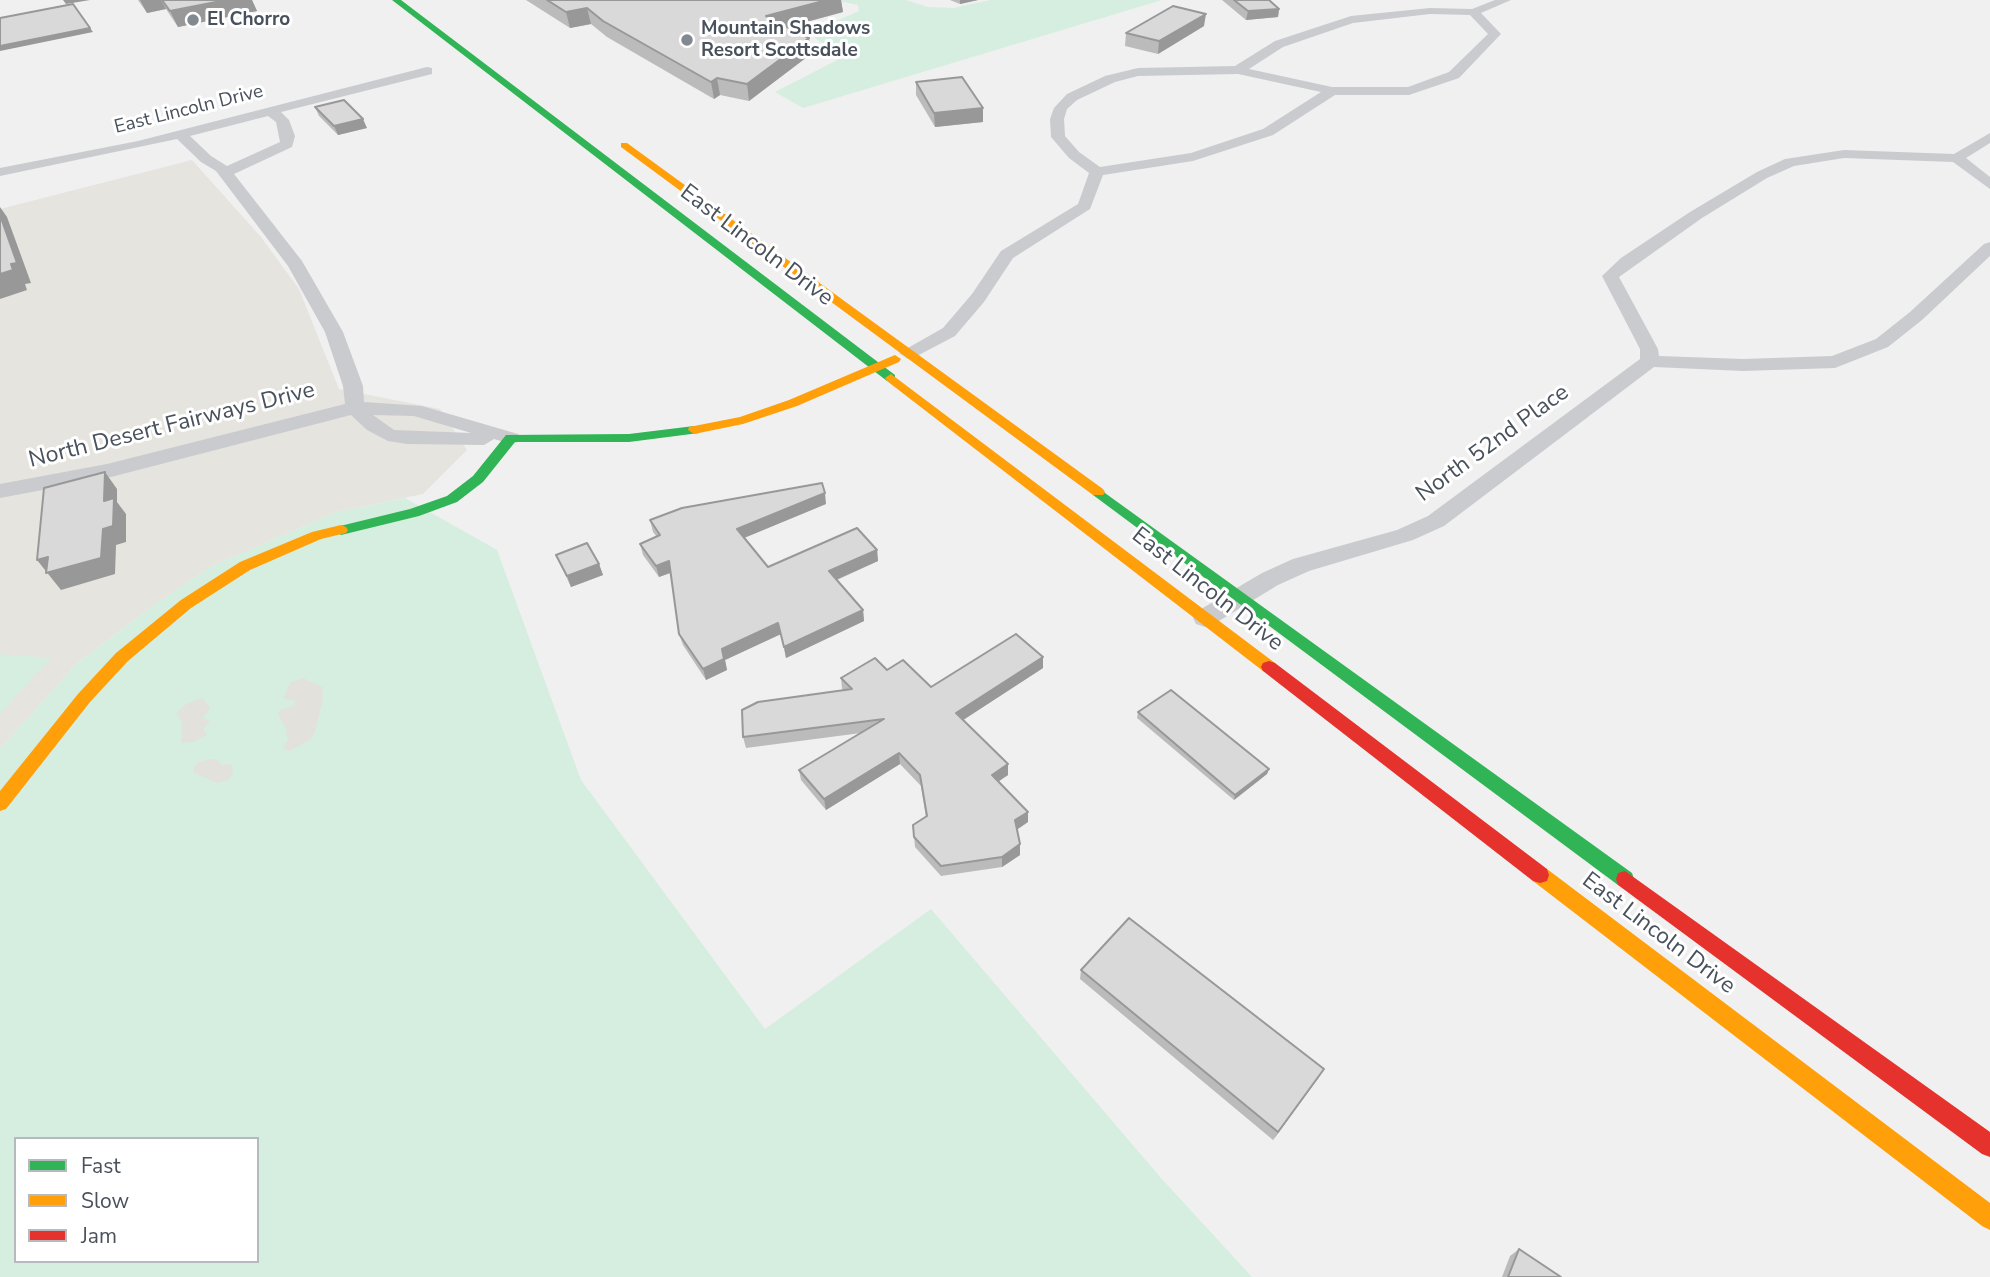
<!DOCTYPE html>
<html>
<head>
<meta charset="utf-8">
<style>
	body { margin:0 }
	#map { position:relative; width:1990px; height:1277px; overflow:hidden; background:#f0f0f0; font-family:"Nunito Sans",sans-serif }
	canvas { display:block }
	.legend { position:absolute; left:14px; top:1137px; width:245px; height:126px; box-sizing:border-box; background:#fff; border:2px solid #b6b9be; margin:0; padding:9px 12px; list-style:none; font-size:21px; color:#48515c }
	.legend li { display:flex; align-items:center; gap:14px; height:35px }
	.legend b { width:35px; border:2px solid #b6b9be }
</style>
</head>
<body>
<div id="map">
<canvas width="1990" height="1277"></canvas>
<ul class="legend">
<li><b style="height:9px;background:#30b455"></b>Fast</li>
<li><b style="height:9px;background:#ff9f0a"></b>Slow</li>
<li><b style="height:9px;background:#e5322d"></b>Jam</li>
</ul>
</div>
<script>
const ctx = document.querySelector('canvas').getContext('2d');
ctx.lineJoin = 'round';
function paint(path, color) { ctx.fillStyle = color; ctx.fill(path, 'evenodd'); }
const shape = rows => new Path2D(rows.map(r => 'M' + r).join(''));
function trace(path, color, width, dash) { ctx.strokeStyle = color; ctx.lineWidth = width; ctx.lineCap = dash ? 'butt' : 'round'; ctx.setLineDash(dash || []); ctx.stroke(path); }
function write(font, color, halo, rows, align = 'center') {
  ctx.font = font + ' "Nunito Sans",sans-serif'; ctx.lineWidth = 6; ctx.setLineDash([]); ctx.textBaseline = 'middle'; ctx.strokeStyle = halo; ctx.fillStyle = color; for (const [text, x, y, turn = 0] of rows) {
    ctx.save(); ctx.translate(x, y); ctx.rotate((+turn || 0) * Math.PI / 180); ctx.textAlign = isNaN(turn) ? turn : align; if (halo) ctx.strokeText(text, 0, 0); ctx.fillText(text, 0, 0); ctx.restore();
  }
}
paint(shape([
	[192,160,261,237,299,289,339,389,440,409,467,450,423,494,337,512,212,566,154,605,76,664,0,749,0,209]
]), '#e5e4de');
paint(shape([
	[834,0,906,0,928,7,954,8,990,0,1162,0,803,108,775,92,847,55,832,50,815,38,818,29,859,11,858,5],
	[405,498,497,550,581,780,765,1029,931,909,1161,1178,1252,1277,0,1277,0,749,76,664,154,605,212,566,337,512],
	[16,1139,257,1139,257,1261,16,1261],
	[0,654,51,658,0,714]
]), '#d5eee0');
paint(shape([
	[303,678,322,687,323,699,315,732,310,740,289,751,283,748,289,738,285,735,287,730,278,715,280,710,295,705,295,701,285,699,284,696,290,683],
	[202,698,210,708,203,718,210,721,203,729,207,735,194,742,181,743,182,722,176,713,188,703],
	[210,759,217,759,221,765,232,764,233,772,229,780,217,783,194,773,193,769,198,762]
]), '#e3e1dc');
paint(shape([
	[1495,0,1511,0,1481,13,1501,34,1459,78,1409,95,1335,95,1273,135,1193,161,1103,175,1090,209,1013,258,984,302,955,336,915,357,908,359,899,353,943,328,972,294,1001,251,1078,204,1089,173,1069,158,1051,137,1050,119,1054,108,1067,94,1105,76,1138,68,1235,66,1275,41,1351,16,1430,8,1472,9,1495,0],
	[1430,14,1470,15,1488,34,1449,72,1408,87,1332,87,1249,69,1283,47,1353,23,1430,14],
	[1238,74,1321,92,1263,129,1191,153,1100,167,1079,152,1065,136,1064,119,1067,109,1077,100,1115,82,1138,76,1238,74],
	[427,67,432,68,432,74,281,112,289,120,295,136,292,147,234,174,302,261,343,332,363,386,364,402,422,406,518,434,521,438,518,442,511,444,494,439,484,445,407,444,388,441,367,430,351,415,107,478,0,498,0,484,107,464,345,404,343,386,325,332,288,266,216,171,201,162,177,139,0,176,0,168,138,141,427,67],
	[268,116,276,122,280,142,227,166,211,156,190,136,268,116],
	[373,415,414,416,471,433,394,430,373,415],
	[1990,133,1990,143,1966,158,1990,177,1990,189,1953,162,1844,158,1794,166,1767,178,1702,218,1619,277,1658,349,1659,356,1743,359,1832,356,1876,339,1910,312,1984,244,1990,242,1990,256,1922,320,1888,347,1835,368,1743,371,1654,367,1444,526,1413,540,1309,571,1278,585,1214,624,1205,627,1196,624,1193,618,1196,612,1262,573,1293,559,1397,530,1428,516,1640,359,1640,349,1602,276,1621,258,1690,212,1757,172,1785,159,1844,150,1954,154,1990,133]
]), '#cacbce');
paint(shape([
	[392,0,401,0,895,375,895,381,887,381,392,0],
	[694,426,700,430,699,433,629,442,515,442,483,482,457,502,419,516,341,535,334,530,336,527,410,509,447,496,473,476,506,435,629,434,694,426],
	[1098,488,1632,873,1634,879,1632,885,1625,887,1618,885,1093,495,1091,492,1093,489,1098,488]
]), '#30b455');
paint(shape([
	[621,143,627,143,1103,489,1105,492,1103,495,1093,495,621,147,621,143],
	[895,355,901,359,899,362,797,406,743,424,694,434,688,430,689,427,740,417,789,400,895,355],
	[891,374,1275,663,1277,667,1275,671,1263,671,887,381,885,378,891,374],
	[341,525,346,527,348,530,346,533,321,539,250,570,191,608,128,661,90,702,6,809,0,811,0,791,78,694,116,653,181,600,240,562,312,532,341,525],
	[1540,867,1547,869,1990,1203,1990,1230,1982,1226,1533,881,1531,875,1533,869,1540,867]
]), '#ff9f0a');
paint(shape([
	[1269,661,1275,663,1547,869,1549,875,1547,881,1540,883,1533,881,1263,671,1261,667,1263,663,1269,661],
	[1625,871,1990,1132,1990,1157,1982,1154,1618,885,1616,879,1618,873,1625,871]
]), '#e5322d');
paint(shape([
	[138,0,252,0,257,11,178,27,166,9,147,13],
	[526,0,841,0,843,12,788,27,809,38,811,54,749,101,720,95,714,99,607,37,591,24,570,28],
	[950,0,978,0,960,4],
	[1222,0,1269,0,1279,9,1278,17,1246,20],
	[1204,26,1158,54,1125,46,1126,33],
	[916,82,983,122,935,127,916,95],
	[315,107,367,128,338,135,319,116],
	[826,504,744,538,768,567,877,550,878,561,837,580,863,610,864,621,786,658,781,634,725,660,727,670,706,680,683,645,679,634,671,573,659,577,643,555,640,544,657,537,653,532,650,520],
	[556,555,599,564,603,575,571,587],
	[1043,668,963,720,1008,775,998,781,1028,822,1017,829,1020,844,1020,855,1002,867,941,876,915,847,913,825,926,817,921,786,900,764,826,810,801,780,799,770,861,733,746,748,743,737,844,690,842,689,841,678,887,670,931,687],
	[1138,712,1269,769,1267,774,1234,800,1137,718],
	[1081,970,1319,1077,1273,1140,1080,979],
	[1519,1249,1561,1277,1502,1277,1510,1256]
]), '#bbb');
paint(shape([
	[63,0,90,0,66,4],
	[140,0,161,0,166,9,147,13],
	[226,0,252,0,257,11,178,27,170,11],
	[827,0,841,0,843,12,769,32,766,16],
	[960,0,978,0,960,4],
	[587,8,591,24,570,28,566,12],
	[1279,9,1278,17,1246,20,1248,11],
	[1206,14,1204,26,1158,54,1159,41],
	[90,28,93,32,0,51,0,46],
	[809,38,811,54,749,101,747,84],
	[717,78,720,95,714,99,711,82],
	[983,108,983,122,935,127,934,113],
	[363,119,367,128,338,135,334,126],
	[0,207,7,217,31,283,25,284,27,290,0,299],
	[105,472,117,489,117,502,126,514,126,542,116,545,115,574,61,590,37,560,103,529],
	[825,493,826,504,739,540,737,529],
	[877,550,878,561,831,582,829,571],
	[669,561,672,572,659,577,656,566],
	[599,564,603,575,571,587,567,576],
	[863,610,864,621,786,658,784,647],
	[778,623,781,634,725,660,727,670,706,680,703,669,722,649],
	[1043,657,1043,668,957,724,956,713],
	[899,753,900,764,826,810,824,799],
	[1008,764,1008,775,992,786,992,775],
	[1269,769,1267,774,1234,800,1235,795],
	[1028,812,1028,822,1015,831,1015,820],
	[1020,844,1020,855,1002,867,1002,857],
	[1324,1069,1319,1077,1273,1140,1278,1132]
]), '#989899');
const building = shape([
	[162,0,226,0,170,11,162,0],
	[547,0,827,0,766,16,809,38,747,84,717,78,711,82,603,21,587,8,566,12,547,0],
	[1234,0,1269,0,1279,9,1248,11,1234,0],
	[73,4,90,28,0,46,0,18,73,4],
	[1173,6,1206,14,1159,41,1126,33,1173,6],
	[962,77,983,108,934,113,916,82,962,77],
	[344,100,363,119,334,126,315,107,344,100],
	[0,215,17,263,11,264,13,270,0,274,0,215],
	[105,472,104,501,114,498,113,526,103,529,101,558,46,573,48,557,37,560,44,488,105,472],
	[822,483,825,493,737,529,768,567,857,528,877,550,829,571,863,610,784,647,778,623,722,649,724,659,703,669,679,634,669,561,656,566,640,544,660,535,650,520,682,508,822,483],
	[587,543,599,564,567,576,556,555,587,543],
	[1016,634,1043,657,956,713,1008,764,992,775,1028,812,1015,820,1020,844,1002,857,941,866,914,837,913,825,927,816,920,775,899,753,824,799,799,770,884,719,743,737,742,710,758,702,852,689,841,678,875,658,887,670,903,660,931,687,1016,634],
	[1171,690,1269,769,1235,795,1138,712,1171,690],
	[1129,918,1324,1069,1278,1132,1081,970,1129,918],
	[1519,1249,1561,1277,1508,1277,1519,1249]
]);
paint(building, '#d9d9da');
trace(building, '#989899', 2);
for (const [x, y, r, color] of [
	[193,20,7,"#838990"],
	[687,40,7,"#838990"]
]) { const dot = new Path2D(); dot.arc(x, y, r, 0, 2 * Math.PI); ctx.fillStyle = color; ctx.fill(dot); trace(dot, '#fff', 2.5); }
write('bold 19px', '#48515c', '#fff', [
	["El Chorro",207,20],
	["Mountain Shadows",701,29],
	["Resort Scottsdale",701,51]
], 'left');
write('19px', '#48515c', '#fff', [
	["East Lincoln Drive",189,110,-14]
]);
write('23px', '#48515c', '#fff', [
	["East Lincoln Drive",756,246,37],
	["North Desert Fairways Drive",172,426,-14],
	["North 52nd Place",1493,444,-36],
	["East Lincoln Drive",1207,590,38],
	["East Lincoln Drive",1658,934,37]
]);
</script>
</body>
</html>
